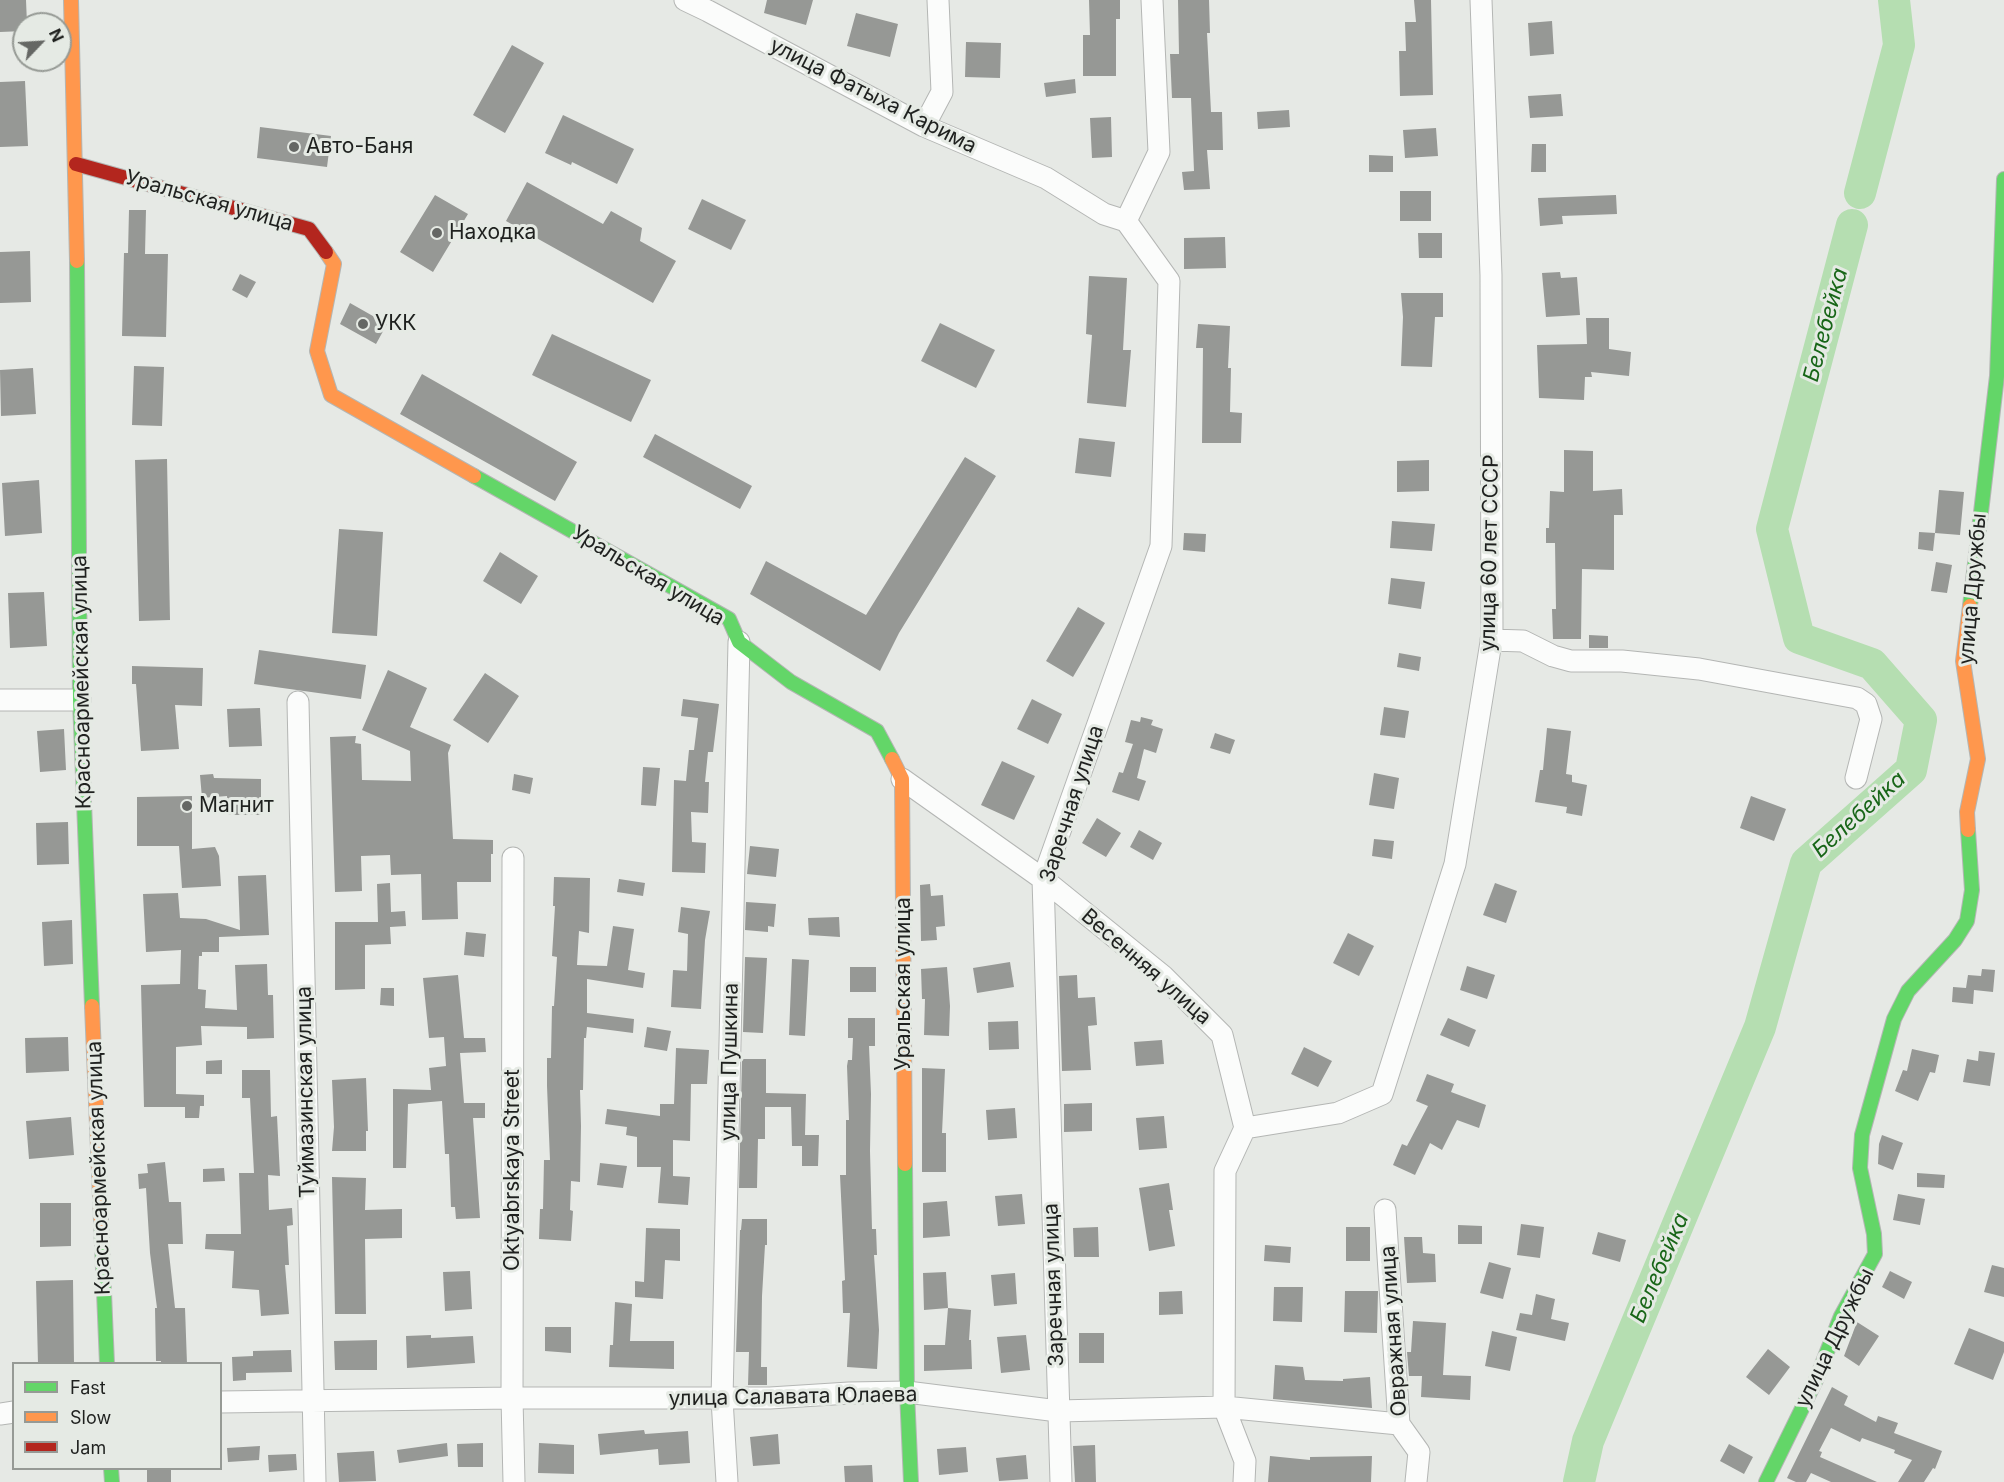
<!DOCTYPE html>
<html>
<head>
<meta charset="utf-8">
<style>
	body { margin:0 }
	#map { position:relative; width:2004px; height:1482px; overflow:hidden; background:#e6e9e5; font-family:Inter,sans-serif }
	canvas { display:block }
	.legend { position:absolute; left:12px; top:1362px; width:210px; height:108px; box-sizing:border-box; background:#e5eae4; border:2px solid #969a95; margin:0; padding:8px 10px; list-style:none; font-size:18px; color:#1f211f }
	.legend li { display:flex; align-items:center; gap:12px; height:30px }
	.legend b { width:30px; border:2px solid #969a95 }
	.north { position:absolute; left:12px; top:12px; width:60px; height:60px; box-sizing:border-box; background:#e5eae4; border:2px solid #969a95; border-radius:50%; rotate:65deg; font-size:16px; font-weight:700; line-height:24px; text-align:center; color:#1f211f }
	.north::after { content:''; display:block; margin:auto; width:21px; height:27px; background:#656764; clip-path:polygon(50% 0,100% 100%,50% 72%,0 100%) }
</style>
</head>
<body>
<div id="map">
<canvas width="2004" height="1482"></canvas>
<ul class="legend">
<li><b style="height:8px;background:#63d668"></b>Fast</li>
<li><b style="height:8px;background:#ff974d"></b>Slow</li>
<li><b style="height:8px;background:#b3261e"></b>Jam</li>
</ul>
<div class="north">N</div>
</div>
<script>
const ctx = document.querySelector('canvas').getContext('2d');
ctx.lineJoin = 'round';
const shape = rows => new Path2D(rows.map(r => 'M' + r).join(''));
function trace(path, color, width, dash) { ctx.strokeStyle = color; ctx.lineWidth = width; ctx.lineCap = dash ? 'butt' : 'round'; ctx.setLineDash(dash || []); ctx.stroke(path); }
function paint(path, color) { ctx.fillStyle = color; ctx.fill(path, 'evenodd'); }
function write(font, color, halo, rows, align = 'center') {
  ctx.font = font + ' Inter,sans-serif'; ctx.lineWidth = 6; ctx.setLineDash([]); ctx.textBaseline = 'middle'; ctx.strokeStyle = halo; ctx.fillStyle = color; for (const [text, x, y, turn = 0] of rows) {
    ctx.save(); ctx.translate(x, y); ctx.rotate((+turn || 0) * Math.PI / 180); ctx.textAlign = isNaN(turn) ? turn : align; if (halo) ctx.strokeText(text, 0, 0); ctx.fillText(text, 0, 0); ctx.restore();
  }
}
trace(shape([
	[1860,193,1899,45,1894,0],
	[1579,1482,1588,1441,1760,1027,1806,863,1911,770,1921,720,1872,664,1799,638,1772,529,1852,225]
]), '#b5deb1', 32);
paint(shape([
	[0,0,26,0,27,24,24,24,24,31,0,32],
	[767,0,813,0,806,25,764,13],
	[1089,0,1120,0,1120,19,1116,19,1116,76,1083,76,1083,35,1090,35],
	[1178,0,1209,0,1210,33,1207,33,1211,112,1222,112,1223,150,1207,150,1210,189,1184,190,1182,172,1194,171,1191,98,1172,98,1170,54,1179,54],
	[1414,0,1431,0,1433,95,1400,96,1399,51,1406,51,1405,22,1416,22],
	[856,13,898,24,890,57,847,46],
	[1552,21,1554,54,1530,56,1528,23],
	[966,42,1001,43,1000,78,965,77],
	[512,45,544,63,505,133,473,115],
	[1075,79,1076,93,1046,97,1044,83],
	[25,81,28,146,0,147,0,82],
	[1561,94,1563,116,1530,118,1528,96],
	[1289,110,1290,127,1258,129,1257,112],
	[563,115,634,149,617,184,572,162,571,165,545,153],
	[1111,117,1112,157,1092,158,1090,118],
	[260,127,331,136,327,167,257,158],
	[1436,128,1438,156,1405,158,1403,130],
	[1532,144,1546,144,1546,172,1531,172],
	[1369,155,1393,156,1393,172,1369,172],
	[527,182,603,224,611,211,642,228,640,241,676,261,653,303,506,221],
	[1400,191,1431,191,1431,221,1400,221],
	[435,195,468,214,433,272,400,252],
	[1616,195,1617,214,1562,216,1563,224,1540,226,1538,198],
	[702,199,746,220,731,250,688,229],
	[129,210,146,210,145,254,168,254,166,337,122,336,124,253,128,253],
	[1418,233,1442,233,1442,258,1419,258],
	[1225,237,1226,268,1184,269,1184,238],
	[30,251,31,302,0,303,0,252],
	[1560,272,1561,278,1577,277,1580,315,1546,317,1542,273],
	[240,274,256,282,247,298,232,290],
	[1089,276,1127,278,1123,350,1131,350,1126,407,1087,403,1092,335,1086,334],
	[1401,293,1443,293,1443,317,1435,317,1432,367,1401,366,1403,317],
	[350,303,387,324,376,344,340,324],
	[1586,318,1609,318,1609,349,1631,352,1629,376,1591,372,1592,377,1585,377,1584,400,1539,398,1537,345,1587,344],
	[940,323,995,350,976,388,921,361],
	[1198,324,1230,326,1228,368,1231,368,1230,412,1242,413,1241,443,1202,443,1203,348,1196,348],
	[552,334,651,380,631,422,532,375],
	[134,366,164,367,162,426,132,425],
	[33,368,36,414,1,416,0,370],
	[422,374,577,462,555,501,400,414],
	[655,434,752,486,740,509,643,457],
	[1079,438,1115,442,1111,477,1075,473],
	[1564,450,1593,451,1593,491,1622,489,1623,515,1614,515,1614,570,1582,569,1581,639,1553,639,1552,609,1556,609,1555,543,1546,543,1546,528,1549,528,1550,491,1564,492],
	[965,457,996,476,899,633,880,671,750,594,766,561,866,615],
	[167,459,170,620,139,621,135,460],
	[1429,460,1429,491,1397,492,1397,461],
	[39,480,42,533,5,536,2,483],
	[1939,490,1964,492,1960,535,1935,533],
	[1392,521,1435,524,1432,551,1390,548],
	[339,529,383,532,377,636,332,633],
	[1919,532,1935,533,1933,551,1918,549],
	[1184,533,1206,534,1205,552,1183,550],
	[500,552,538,576,521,604,483,581],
	[1936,562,1952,565,1947,593,1931,591],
	[1391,578,1425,582,1421,609,1388,604],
	[44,592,47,646,10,648,8,593],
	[1078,607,1105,623,1073,677,1046,661],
	[1589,635,1608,636,1608,648,1589,648],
	[259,650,366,665,361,699,254,684],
	[1399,653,1421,657,1419,671,1397,667],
	[132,666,203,668,202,706,175,705,179,749,141,751,136,684,132,684],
	[388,670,427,688,410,727,451,745,448,753,453,839,493,840,493,854,491,854,491,882,457,882,458,919,422,920,421,874,391,875,390,855,361,856,362,891,335,892,330,737,356,736,355,743,361,744,362,780,411,781,410,751,362,730],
	[485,673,519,696,488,743,453,720],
	[683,699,719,704,713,752,708,752,705,782,709,782,708,813,691,812,692,842,706,843,705,873,672,872,674,780,686,781,689,750,694,750,698,718,681,716],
	[1032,699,1062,714,1048,744,1017,729],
	[1384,707,1409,711,1405,738,1380,735],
	[260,708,262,746,229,747,227,709],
	[1141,717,1153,720,1151,725,1163,729,1156,753,1144,749,1137,778,1146,781,1139,801,1112,792,1119,772,1123,773,1133,744,1125,742,1131,720,1140,722],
	[1547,728,1571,731,1566,774,1572,775,1572,782,1587,785,1582,816,1566,813,1567,807,1535,802,1540,770,1543,770],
	[64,729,66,770,40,772,37,731],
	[1215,733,1235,740,1230,754,1210,748],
	[1002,761,1035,776,1014,820,981,805],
	[643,767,660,768,656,806,641,805],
	[1374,773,1399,778,1394,809,1369,805],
	[213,774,214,778,261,779,261,815,227,815,227,796,202,798,200,775],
	[514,774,533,778,530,794,512,790],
	[192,796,192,849,215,847,219,856,221,886,182,888,179,846,137,846,137,797],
	[1751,796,1786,809,1774,841,1740,828],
	[1097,818,1121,833,1106,857,1082,843],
	[68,822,69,864,37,865,36,823],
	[1139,830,1162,843,1153,860,1130,847],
	[1374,839,1394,841,1392,859,1372,856],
	[750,846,779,849,776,877,747,874],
	[266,875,269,935,219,937,219,952,202,952,202,956,199,956,198,989,206,990,205,1008,237,1010,235,965,267,964,268,995,273,995,274,1038,247,1039,247,1027,201,1026,202,1045,176,1047,176,1094,204,1095,204,1106,200,1106,199,1118,185,1118,185,1107,144,1107,141,985,180,984,181,950,146,952,143,894,178,893,180,918,206,919,240,930,238,876],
	[554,877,590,878,589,933,579,931,577,965,607,966,613,926,634,929,628,970,645,973,643,988,587,979,587,1013,634,1019,633,1033,587,1027,586,1038,584,1038,583,1090,580,1090,581,1126,580,1182,571,1181,570,1210,573,1211,571,1241,539,1239,540,1209,543,1209,544,1160,550,1160,547,1086,547,1058,551,1058,552,1006,554,1006,557,957,552,956,555,906,553,906],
	[619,879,645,883,643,896,617,892],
	[390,883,391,912,405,911,406,926,390,927,391,944,365,945,365,989,335,990,335,922,378,922,377,884],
	[1495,883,1517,891,1506,923,1483,915],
	[930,884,931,896,943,895,945,926,936,927,937,940,921,941,920,885],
	[746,902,776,904,774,927,768,926,768,932,745,930],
	[681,907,710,911,705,940,701,1009,671,1007,673,970,687,971,688,934,678,932],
	[839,917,840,937,809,935,808,918],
	[72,920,73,964,44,966,42,922],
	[466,932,486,934,484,957,464,955],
	[1348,933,1374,946,1359,976,1333,963],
	[745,957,767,958,763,1033,743,1032],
	[792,959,809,960,805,1036,789,1035],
	[1010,962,1014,987,977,993,973,968],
	[1467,966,1495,975,1487,999,1460,990],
	[850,967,876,967,876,992,850,992],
	[947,967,950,1006,949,1036,924,1035,925,999,922,999,921,969],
	[1982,969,1995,970,1993,992,1974,990,1973,1004,1952,1002,1953,987,1966,988,1968,975,1981,976],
	[458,975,464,1038,485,1038,486,1052,460,1053,464,1103,485,1103,485,1118,473,1118,480,1218,456,1219,455,1207,451,1207,449,1154,445,1154,442,1101,408,1104,406,1168,393,1168,393,1089,431,1090,429,1068,446,1066,444,1037,429,1038,423,978],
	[1077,975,1078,998,1095,997,1097,1025,1088,1026,1091,1070,1062,1071,1059,976],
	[381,988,394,988,394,1006,380,1005],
	[848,1018,875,1018,875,1046,869,1046,871,1094,870,1151,872,1229,876,1229,877,1255,874,1255,879,1330,877,1369,847,1367,850,1313,843,1313,842,1281,845,1280,840,1175,846,1175,846,1120,849,1120,847,1066,848,1060,852,1060,853,1038,848,1038],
	[1448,1018,1476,1030,1469,1047,1440,1035],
	[1018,1021,1019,1049,989,1050,988,1022],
	[647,1027,671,1031,667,1051,644,1047],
	[68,1037,69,1071,26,1073,25,1038],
	[1162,1040,1164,1064,1136,1066,1134,1042],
	[1304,1047,1332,1061,1318,1087,1291,1074],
	[676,1048,709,1050,707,1084,691,1084,690,1141,673,1140,673,1176,690,1177,688,1205,658,1203,661,1167,637,1167,637,1137,626,1135,627,1127,605,1124,607,1109,660,1116,660,1104,674,1104],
	[1912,1049,1939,1055,1935,1073,1930,1072,1918,1101,1895,1091,1903,1070,1907,1071],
	[1979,1051,1995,1053,1990,1086,1963,1082,1967,1059,1978,1061],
	[742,1059,766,1059,766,1093,806,1094,805,1135,819,1135,818,1166,802,1166,802,1146,792,1146,791,1107,765,1107,765,1139,758,1139,757,1188,739,1188],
	[222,1060,222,1074,206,1074,206,1061],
	[922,1068,945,1069,942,1133,946,1133,946,1172,922,1172],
	[242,1070,270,1070,271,1117,277,1116,280,1176,268,1175,269,1210,292,1208,293,1225,287,1226,289,1265,285,1265,289,1314,261,1316,259,1290,232,1288,234,1251,205,1249,206,1234,241,1234,239,1173,254,1173,250,1098,242,1098],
	[1427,1074,1454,1084,1451,1092,1486,1105,1479,1128,1457,1120,1442,1150,1430,1143,1415,1175,1393,1165,1402,1144,1407,1146,1428,1106,1416,1101],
	[366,1078,368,1131,366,1131,366,1151,332,1151,334,1127,332,1080],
	[1092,1103,1092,1131,1064,1132,1064,1104],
	[1015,1108,1017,1138,988,1140,986,1110],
	[1164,1116,1167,1148,1139,1150,1136,1118],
	[71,1117,74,1155,29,1159,26,1121],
	[1882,1135,1903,1143,1893,1170,1878,1164,1879,1144],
	[165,1162,169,1202,181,1202,183,1244,168,1244,175,1308,185,1308,187,1364,161,1364,161,1361,156,1361,155,1308,157,1308,150,1253,146,1188,139,1189,138,1174,148,1173,147,1164],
	[600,1163,627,1166,623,1188,597,1185],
	[224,1168,225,1181,203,1182,203,1169],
	[1917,1173,1945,1175,1944,1188,1917,1187],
	[332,1177,366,1178,365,1210,402,1209,402,1238,365,1239,366,1314,335,1314],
	[1169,1183,1173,1210,1169,1210,1175,1246,1149,1251,1139,1188],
	[1022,1194,1025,1224,998,1226,995,1196],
	[1898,1194,1925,1199,1920,1225,1893,1220],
	[947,1201,950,1236,923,1238,923,1203],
	[40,1203,71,1203,71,1246,40,1247],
	[742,1219,767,1219,767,1245,765,1245,762,1296,761,1367,767,1367,767,1385,748,1385,749,1352,736,1352,740,1230,741,1230],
	[1521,1224,1544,1227,1540,1258,1517,1255],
	[1458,1225,1482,1226,1482,1244,1458,1244],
	[1098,1227,1099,1257,1074,1257,1073,1228],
	[1346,1227,1370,1227,1370,1261,1346,1261],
	[646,1228,680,1229,680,1261,665,1260,663,1299,635,1297,635,1281,644,1282],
	[1598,1232,1626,1240,1620,1262,1592,1254],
	[1404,1237,1422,1237,1423,1253,1435,1254,1436,1282,1407,1283],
	[1265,1245,1291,1247,1290,1263,1264,1261],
	[1489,1262,1511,1268,1503,1299,1480,1293],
	[1992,1265,2004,1268,2004,1297,1984,1292],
	[470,1271,472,1309,445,1311,443,1272],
	[1890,1271,1912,1282,1904,1299,1882,1287],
	[946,1272,948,1308,924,1310,923,1273],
	[1015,1273,1017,1304,994,1306,991,1275],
	[73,1280,74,1364,38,1364,36,1281],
	[1274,1287,1303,1287,1302,1322,1273,1321],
	[1182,1291,1183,1314,1159,1315,1159,1292],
	[1345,1291,1378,1291,1377,1333,1344,1332],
	[1536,1294,1555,1299,1551,1319,1569,1323,1565,1341,1516,1330,1520,1313,1532,1315],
	[615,1302,632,1304,630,1341,674,1341,674,1369,609,1367,610,1345,613,1345],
	[948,1308,971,1310,969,1340,971,1340,972,1369,924,1371,924,1345,945,1345],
	[1413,1321,1446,1323,1443,1375,1471,1376,1470,1400,1421,1397,1422,1376,1409,1376,1407,1352,1411,1352],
	[1857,1322,1879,1336,1859,1366,1844,1356],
	[545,1327,571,1327,571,1353,545,1351],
	[1969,1328,2004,1342,2004,1352,1993,1380,1954,1364],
	[1492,1331,1517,1337,1510,1371,1485,1366],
	[1079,1333,1104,1333,1104,1363,1079,1363],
	[431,1335,431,1338,473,1336,475,1363,407,1368,406,1336],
	[1026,1335,1030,1370,1001,1373,997,1337],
	[377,1340,377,1370,335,1370,334,1341],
	[1768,1349,1790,1367,1769,1395,1746,1377],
	[291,1350,292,1372,246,1373,246,1380,233,1381,232,1357,253,1356,253,1351],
	[1275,1365,1303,1367,1305,1380,1343,1381,1343,1379,1370,1377,1372,1408,1273,1399],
	[1832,1387,1848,1396,1844,1405,1876,1422,1878,1416,1898,1423,1894,1433,1942,1451,1935,1469,1933,1468,1924,1482,1898,1482,1912,1460,1894,1453,1895,1450,1862,1438,1860,1442,1831,1428,1819,1451,1822,1452,1820,1457,1877,1482,1831,1482,1811,1473,1806,1482,1796,1482,1787,1478],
	[644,1430,645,1434,688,1431,690,1463,659,1465,658,1449,600,1455,598,1434],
	[778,1434,780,1464,753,1466,750,1437],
	[447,1443,448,1456,399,1463,397,1450],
	[483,1443,483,1467,458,1467,457,1444],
	[539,1443,574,1445,574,1474,538,1473],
	[1729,1444,1753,1457,1744,1474,1720,1461],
	[1095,1445,1096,1482,1075,1482,1073,1446],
	[260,1446,259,1460,228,1462,227,1448],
	[966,1447,968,1472,939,1475,937,1449],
	[374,1451,376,1481,339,1482,337,1453],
	[296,1454,297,1470,269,1472,268,1455],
	[1026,1455,1028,1479,999,1481,996,1458],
	[1270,1456,1310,1460,1310,1457,1372,1456,1371,1482,1268,1482],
	[872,1465,873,1482,845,1482,844,1466],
	[147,1468,171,1468,171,1482,147,1482]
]), '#969895');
const street = shape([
	[685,0,708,11,924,126,1046,178,1104,214,1126,221],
	[924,126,942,92,938,0],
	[1491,640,1523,641,1553,656,1571,661,1622,661,1699,669,1857,698,1866,704,1871,719,1856,778],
	[0,700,80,700],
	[298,702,315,1482],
	[902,779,1043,879,1163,976,1222,1035,1245,1128,1225,1171,1224,1407,1245,1461,1244,1482],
	[513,858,512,1398,514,1482],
	[1245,1128,1338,1113,1382,1094,1455,864,1492,636,1491,275,1481,0],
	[1385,1210,1399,1424,1419,1452,1416,1482],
	[220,1402,512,1398,770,1398,849,1393,907,1392,1058,1411,1224,1407,1399,1424],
	[0,1414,14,1412],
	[727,1482,722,1399,739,642],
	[1061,1482,1043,879,1161,546,1169,281,1126,221,1159,152,1152,0]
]);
const fast = shape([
	[77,261,80,700,92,1006],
	[474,476,729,619,739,642,791,682,877,731,892,759],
	[1970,606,1997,376,2004,179],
	[905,1164,907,1392,911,1482],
	[101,1221,107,1364],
	[111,1468,112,1482],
	[1766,1482,1816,1380,1841,1316,1875,1254,1874,1234,1860,1168,1862,1135,1894,1019,1908,991,1955,940,1967,921,1972,890,1968,830]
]);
const slow = shape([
	[71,0,77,261],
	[326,252,334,264,317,351,331,395,474,476],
	[892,759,902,779,905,1164],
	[1968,830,1967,812,1978,759,1963,661,1970,606],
	[92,1006,101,1221]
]);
const jam = shape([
	[76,164,309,229,326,252]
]);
trace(street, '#b4b6b4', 23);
trace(fast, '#b4b6b4', 16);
trace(slow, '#b4b6b4', 16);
trace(jam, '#b4b6b4', 16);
trace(street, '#fbfcfb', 21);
trace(fast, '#63d668', 14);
trace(slow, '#ff974d', 14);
trace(jam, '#b3261e', 14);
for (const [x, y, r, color] of [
	[294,147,6,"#656764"],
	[437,233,6,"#656764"],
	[363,324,6,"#656764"],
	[187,806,6,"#656764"]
]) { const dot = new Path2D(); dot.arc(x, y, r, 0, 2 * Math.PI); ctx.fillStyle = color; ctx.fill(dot); trace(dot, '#e5eae4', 2); }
write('21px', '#1f211f', '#e5eae4', [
	["улица Фатыха Карима",873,96,27],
	["Уральская улица",209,201,16],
	["улица 60 лет СССР",1490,553,-89],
	["Уральская улица",648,576,31],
	["улица Дружбы",1973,589,-85],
	["Красноармейская улица",82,682,-91],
	["Заречная улица",1072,804,-72],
	["Весенняя улица",1146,967,41],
	["Уральская улица",904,984,-90],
	["улица Пушкина",730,1062,-89],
	["Туймазинская улица",306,1092,-91],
	["Красноармейская улица",99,1168,-92],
	["Oktyabrskaya Street",513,1170,-90],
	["Заречная улица",1054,1285,-92],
	["Овражная улица",1394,1331,-94],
	["улица Дружбы",1835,1338,-64],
	["улица Салавата Юлаева",793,1397,-1]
]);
write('21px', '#1f211f', '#e5eae4', [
	["Авто-Баня",306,147],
	["Находка",449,233],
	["УКК",375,324],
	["Магнит",199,806]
], 'left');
write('italic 22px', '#186618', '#e5eae4', [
	["Белебейка",1826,325,-75],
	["Белебейка",1859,815,-42],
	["Белебейка",1660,1268,-67]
]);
</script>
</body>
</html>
